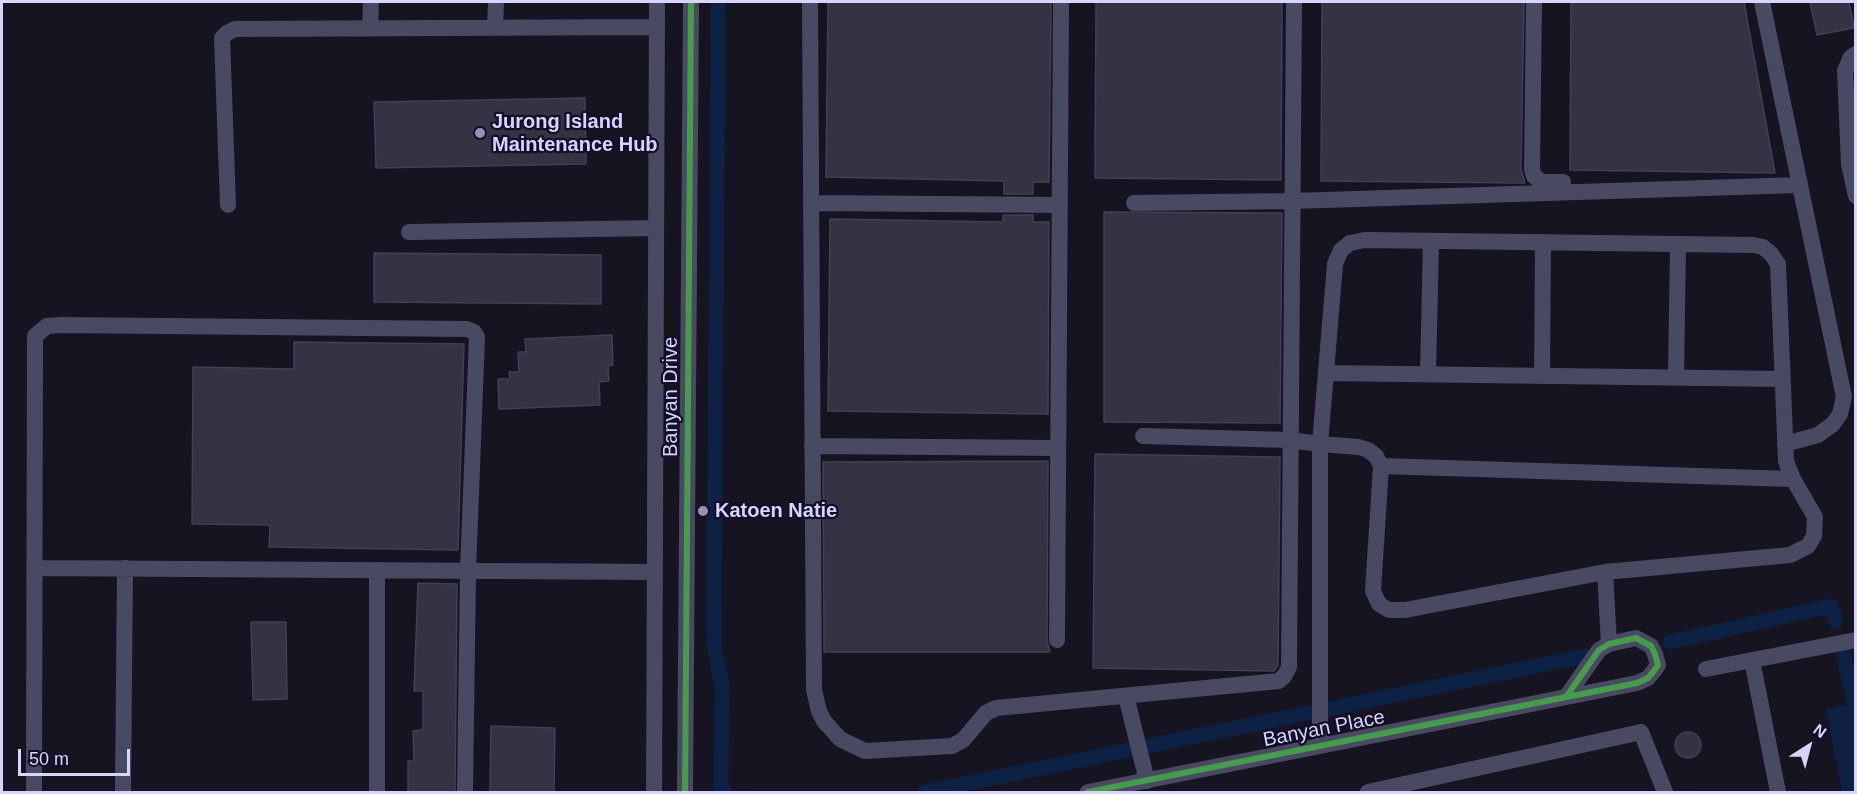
<!DOCTYPE html>
<html>
<head>
<meta charset="utf-8">
<style>
	body { margin:0 }
	#map { position:relative; width:1857px; height:794px; overflow:hidden; background:#161421; font-family:Helvetica,sans-serif }
	canvas { display:block }
	.frame { position:absolute; inset:0; border:3px solid #d9d4ff; pointer-events:none }
	.north { position:absolute; left:1779px; top:716px; width:60px; height:60px; -webkit-text-stroke:4px #130f26; paint-order:stroke; rotate:36deg; font-size:16px; font-weight:700; line-height:24px; text-align:center; color:#d9d4ff }
	.north::after { content:''; display:block; margin:auto; width:21px; height:27px; background:#d9d4ff; clip-path:polygon(50% 0,100% 100%,50% 72%,0 100%) }
	.scale { position:absolute; left:18px; top:749px; width:112px; height:27px; box-sizing:border-box; border:3px solid #d9d4ff; border-top:0; padding-left:8px; font-size:18px; line-height:21px; white-space:nowrap; color:#d9d4ff; -webkit-text-stroke:4px #130f26; paint-order:stroke }
</style>
</head>
<body>
<div id="map">
<canvas width="1857" height="794"></canvas>
<div class="frame"></div>
<div class="north">N</div>
<div class="scale">50 m</div>
</div>
<script>
const ctx = document.querySelector('canvas').getContext('2d');
ctx.lineJoin = 'round';
function paint(path, color) { ctx.fillStyle = color; ctx.fill(path, 'evenodd'); }
const shape = rows => new Path2D(rows.map(r => 'M' + r).join(''));
function trace(path, color, width, dash) { ctx.strokeStyle = color; ctx.lineWidth = width; ctx.lineCap = dash ? 'butt' : 'round'; ctx.setLineDash(dash || []); ctx.stroke(path); }
function write(font, color, halo, rows, align = 'center') {
  ctx.font = font + ' Helvetica,sans-serif'; ctx.lineWidth = 4.5; ctx.setLineDash([]); ctx.textBaseline = 'middle'; ctx.strokeStyle = halo; ctx.fillStyle = color; for (const [text, x, y, turn = 0] of rows) {
    ctx.save(); ctx.translate(x, y); ctx.rotate((+turn || 0) * Math.PI / 180); ctx.textAlign = isNaN(turn) ? turn : align; if (halo) ctx.strokeText(text, 0, 0); ctx.fillText(text, 0, 0); ctx.restore();
  }
}
paint(shape([
	[1855,703,1855,792,1842,792,1826,709]
]), '#0d2144');
trace(shape([
	[718,2,714,644,722,686,721,787,725,792],
	[1670,642,1831,606,1836,621],
	[1843,654,1854,700],
	[925,792,1585,656]
]), '#0d2144', 15);
const building = shape([
	[828,2,1051,2,1049,182,1033,182,1033,194,1004,194,1004,181,826,177,828,2],
	[1096,2,1282,2,1281,180,1095,178,1096,2],
	[1322,2,1524,2,1521,169,1525,183,1321,181,1322,2],
	[1571,2,1744,2,1775,173,1570,170,1571,2],
	[1810,2,1849,2,1854,28,1817,35,1810,2],
	[585,98,586,164,376,168,374,102,585,98],
	[1104,212,1282,213,1280,423,1104,422,1104,212],
	[1003,215,1033,215,1033,222,1049,222,1048,414,828,411,830,219,1003,222,1003,215],
	[374,253,601,255,601,304,374,302,374,253],
	[612,335,613,365,608,366,609,381,599,382,600,405,499,409,498,379,510,379,509,372,519,372,518,352,526,352,525,339,612,335],
	[294,342,464,344,458,550,269,547,270,525,192,524,193,367,294,369,294,342],
	[1095,454,1280,457,1278,665,1274,671,1093,668,1095,454],
	[1048,461,1047,640,1050,652,824,652,823,462,1048,461],
	[418,583,457,584,455,792,408,792,408,761,414,761,413,731,423,730,423,691,414,691,418,583],
	[251,622,286,622,287,699,253,700,251,622],
	[491,726,555,728,554,792,490,792,491,726],
	'1675 745a13 13 0 1 1 26 0a13 13 0 1 1-26 0Z'
]);
paint(building, '#343243');
trace(building, '#433f54', 1.5);
trace(shape([
	[810,2,814,690,819,711,824,721,840,739,865,751,952,746,963,740,986,713,996,708,1279,681,1285,675,1289,667,1294,2],
	[1534,2,1532,169,1534,176,1542,182,1563,182],
	[1762,2,1844,397,1840,414,1833,424,1818,435,1785,444],
	[370,28,371,2],
	[495,28,496,2],
	[1856,54,1851,57,1845,71,1849,164,1856,196],
	[811,203,1060,205],
	[1134,203,1292,201,1800,185],
	[228,205,222,38,227,33,235,29,657,27],
	[409,232,656,228],
	[1326,373,1782,379],
	[1428,374,1431,241],
	[1542,376,1543,242],
	[1676,378,1678,244],
	[1143,436,1290,440,1320,444,1359,447,1368,450,1376,456,1381,466,1373,591,1379,604,1389,610,1405,610,1605,572,1790,555,1808,546,1814,536,1815,517,1793,479,1786,461,1778,264,1771,254,1763,247,1754,245,1365,240,1350,243,1341,250,1335,264,1320,444,1320,746],
	[812,446,1058,448],
	[1381,466,1793,479],
	[36,568,654,572],
	[1605,572,1609,644],
	[1057,640,1061,2],
	[1752,660,1778,792],
	[1706,669,1856,640],
	[1126,696,1147,781],
	[34,792,35,336,47,326,61,325,467,329,474,332,477,337,468,571,465,792],
	[123,792,125,568],
	[377,792,377,570],
	[654,792,657,2],
	[685,792,691,2],
	[1088,792,1637,683,1648,678,1653,672,1658,665,1655,654,1651,646,1636,638,1609,644,1599,650,1566,697],
	[1368,792,1641,732,1665,792]
]), '#4a4962', 16);
trace(shape([
	[685,792,691,2],
	[1088,792,1637,683,1648,678,1653,672,1658,665,1655,654,1651,646,1636,638,1609,644,1599,650,1566,697]
]), '#469c4c', 6);
for (const [x, y, r, color] of [
	[480,133,6,"#9591b1"],
	[703,511,6,"#9591b1"]
]) { const dot = new Path2D(); dot.arc(x, y, r, 0, 2 * Math.PI); ctx.fillStyle = color; ctx.fill(dot); trace(dot, '#130f26', 2); }
write('bold 20px', '#d9d4ff', '#130f26', [
	["Jurong Island",492,122],
	["Maintenance Hub",492,145],
	["Katoen Natie",715,511]
], 'left');
write('20px', '#d9d4ff', '#130f26', [
	["Banyan Drive",671,397,-90],
	["Banyan Place",1324,729,-11]
]);
</script>
</body>
</html>
